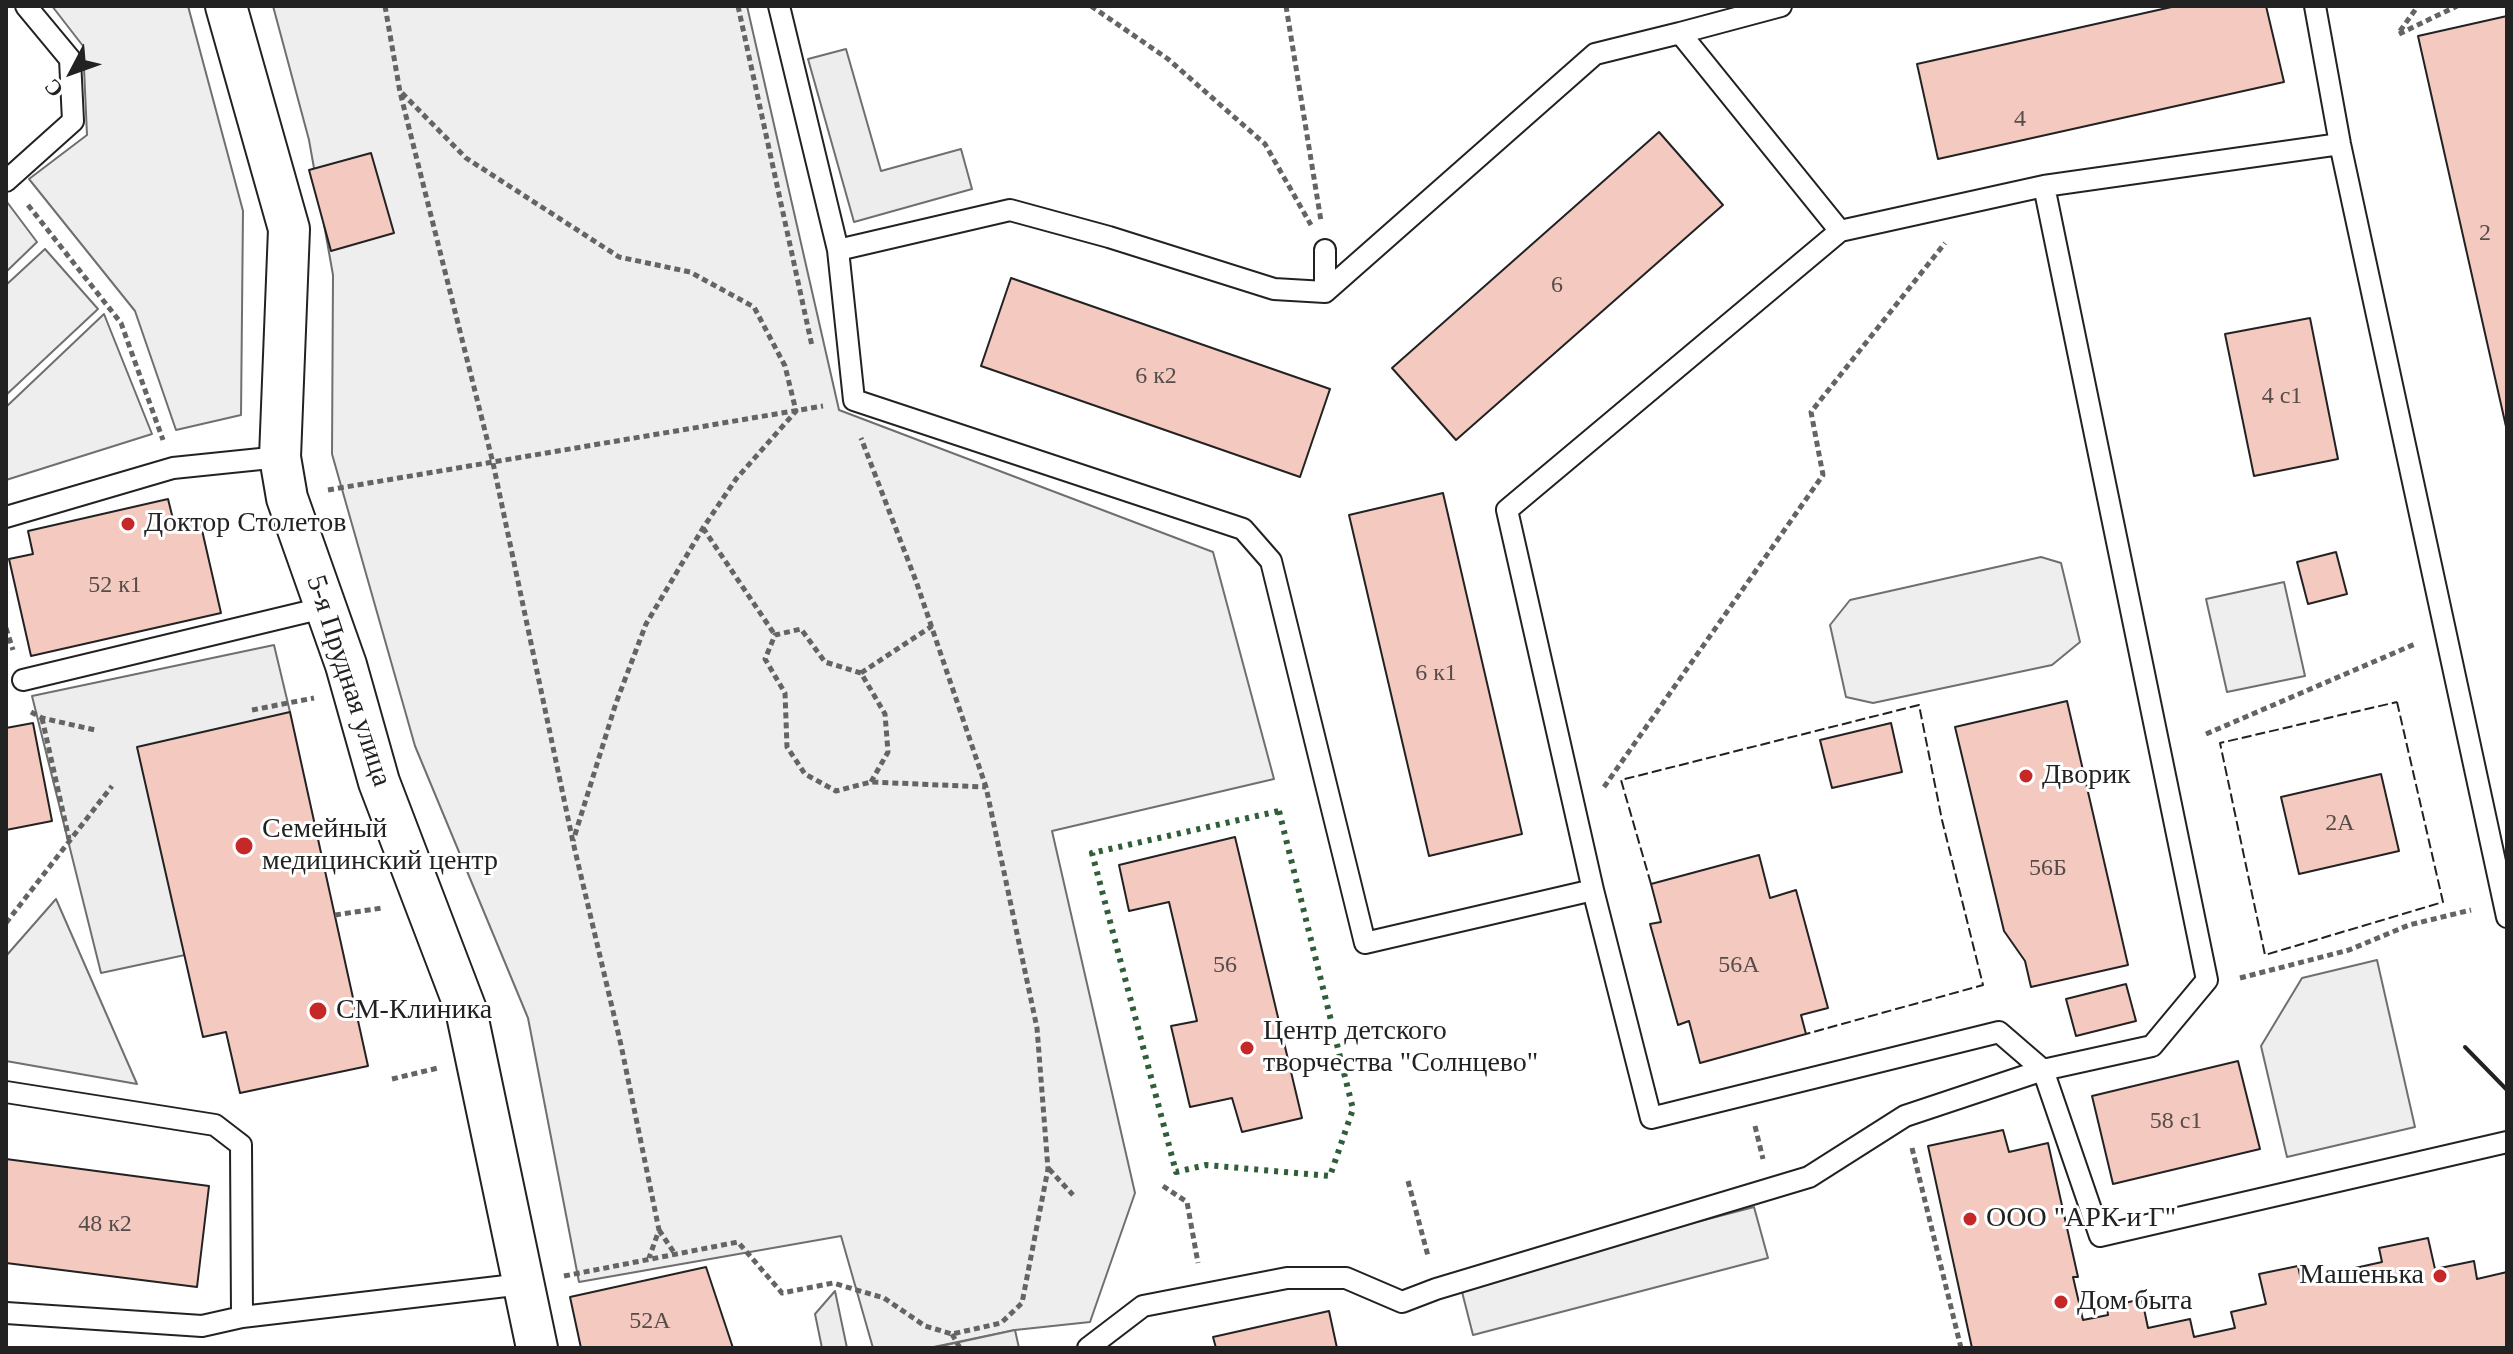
<!DOCTYPE html>
<html>
<head>
<meta charset="utf-8">
<style>
	body { margin:0 }
	#map { position:relative; width:2513px; height:1354px; overflow:hidden; background:#fff; font-family:Georgia,serif }
	canvas { display:block }
	.frame { position:absolute; inset:0; border:8px solid #222; pointer-events:none }
	.north { position:absolute; left:32px; top:32px; width:80px; height:80px; -webkit-text-stroke:6px #fff; paint-order:stroke; rotate:229deg; font-size:22px; font-weight:700; line-height:32px; text-align:center; color:#222 }
	.north::after { content:''; display:block; margin:auto; width:28px; height:36px; background:#222; clip-path:polygon(50% 0,100% 100%,50% 72%,0 100%) }
</style>
</head>
<body>
<div id="map">
<canvas width="2513" height="1354"></canvas>
<div class="frame"></div>
<div class="north">С</div>
</div>
<script>
const ctx = document.querySelector('canvas').getContext('2d');
ctx.lineJoin = 'round';
function paint(path, color) { ctx.fillStyle = color; ctx.fill(path, 'evenodd'); }
const shape = rows => new Path2D(rows.map(r => 'M' + r).join(''));
function trace(path, color, width, dash) { ctx.strokeStyle = color; ctx.lineWidth = width; ctx.lineCap = dash ? 'butt' : 'round'; ctx.setLineDash(dash || []); ctx.stroke(path); }
function write(font, color, halo, rows, align = 'center') {
  ctx.font = font + ' Georgia,serif'; ctx.lineWidth = 6; ctx.setLineDash([]); ctx.textBaseline = 'middle'; ctx.strokeStyle = halo; ctx.fillStyle = color; for (const [text, x, y, turn = 0] of rows) {
    ctx.save(); ctx.translate(x, y); ctx.rotate((+turn || 0) * Math.PI / 180); ctx.textAlign = isNaN(turn) ? turn : align; if (halo) ctx.strokeText(text, 0, 0); ctx.fillText(text, 0, 0); ctx.restore();
  }
}
const green = shape([
	[52,6,188,6,243,211,241,415,176,430,135,311,29,179,87,135,83,46,52,6],
	[273,6,747,6,839,410,1213,552,1274,779,1052,831,1135,1193,1090,1322,1015,1330,929,1348,873,1348,841,1236,579,1282,528,1018,415,746,332,454,333,275,309,140,273,6],
	[7,202,37,242,6,272,6,203,7,202],
	[45,249,98,309,6,395,6,285,45,249],
	[104,314,152,434,6,480,6,407,104,314],
	[2041,557,2061,563,2080,642,2052,665,1873,703,1846,697,1830,625,1850,600,2041,557],
	[2284,582,2305,676,2227,692,2206,599,2284,582],
	[56,899,137,1084,6,1061,6,956,56,899],
	[2377,960,2415,1127,2287,1157,2261,1046,2302,978,2377,960],
	[1754,1207,1768,1258,1473,1335,1460,1284,1754,1207]
]);
paint(green, '#eee');
trace(green, '#6f6f6f', 2);
const parking = shape([
	[846,49,881,171,961,149,972,189,854,222,808,59,846,49],
	[274,645,290,712,185,955,101,973,32,696,274,645],
	[835,1291,847,1348,822,1348,815,1314,835,1291],
	[1015,1330,1019,1348,932,1348,1015,1330]
]);
paint(parking, '#ededed');
trace(parking, '#6f6f6f', 2);
const building = shape([
	[2176,6,2266,6,2284,82,1938,159,1917,64,2176,6],
	[2507,16,2507,431,2418,36,2507,16],
	[1659,132,1723,205,1456,440,1392,368,1659,132],
	[371,153,394,233,331,251,309,170,371,153],
	[1011,278,1330,389,1300,477,981,366,1011,278],
	[2310,318,2338,459,2254,476,2225,334,2310,318],
	[1443,493,1522,834,1429,856,1349,515,1443,493],
	[168,499,174,523,199,517,221,613,31,656,9,559,33,554,28,531,168,499],
	[2336,552,2347,594,2308,604,2297,562,2336,552],
	[2067,701,2128,965,2031,987,2025,961,2004,931,1955,727,2067,701],
	[290,712,368,1066,240,1093,226,1032,203,1037,137,747,290,712],
	[33,723,52,821,6,830,6,728,33,723],
	[1891,723,1902,772,1832,788,1820,740,1891,723],
	[2381,774,2399,851,2299,874,2281,797,2381,774],
	[1235,837,1302,1118,1242,1132,1232,1098,1190,1107,1171,1026,1197,1021,1169,902,1129,911,1119,865,1235,837],
	[1759,855,1770,898,1796,890,1828,1008,1801,1015,1806,1034,1700,1063,1689,1021,1678,1025,1650,924,1661,922,1651,884,1759,855],
	[2126,984,2136,1021,2076,1036,2066,999,2126,984],
	[2238,1061,2260,1149,2113,1184,2092,1096,2238,1061],
	[2003,1130,2009,1152,2048,1143,2078,1277,2073,1277,2083,1320,2108,1315,2107,1307,2142,1299,2148,1328,2190,1319,2194,1337,2235,1328,2231,1312,2266,1304,2259,1274,2298,1266,2301,1280,2382,1262,2379,1248,2428,1238,2435,1269,2474,1261,2477,1279,2507,1272,2507,1348,1972,1348,1928,1146,2003,1130],
	[6,1159,209,1186,197,1287,6,1263,6,1159],
	[706,1267,733,1348,581,1348,570,1297,706,1267],
	[1329,1311,1337,1348,1216,1348,1213,1337,1329,1311]
]);
paint(building, '#f3c9c0');
trace(building, '#222', 2);
const service = shape([
	[779,6,838,250,854,400,1243,529,1271,561,1365,943,1593,890,1507,510,1840,231,2044,186,2340,144],
	[2315,6,2340,144,2507,917],
	[1680,33,1781,6],
	[6,181,73,121,70,59,26,6],
	[838,250,1010,210,1109,237,1274,289,1325,292,1595,54,1680,33,1840,231],
	[1325,292,1325,250],
	[6,517,173,468,280,457],
	[23,680,327,607],
	[1593,890,1651,1118,1999,1032,2043,1070,2152,1046,2207,980,2044,186],
	[6,1092,215,1125,241,1145,242,1317],
	[6,1313,202,1326,242,1317,523,1284],
	[1088,1348,1143,1306,1287,1278,1346,1278,1402,1302,1436,1289,1809,1177,1905,1116,2043,1070,2100,1236,2507,1142]
]);
const minor = shape([
	[226,6,289,229,280,457,287,498,346,665,379,782,466,1010,537,1348]
]);
trace(service, '#222', 24);
trace(minor, '#222', 44);
trace(shape([
	[385,6,400,92,493,463,573,842,621,1045,659,1230,649,1258],
	[738,6,812,346],
	[1091,6,1168,59,1265,144,1311,225],
	[1286,6,1321,221],
	[2400,31,2418,6],
	[2399,34,2457,6],
	[402,93,466,158,619,257,690,272,754,307,785,366,796,411,736,479,703,528,646,624,616,703,573,841],
	[28,205,121,323,163,440],
	[328,490,823,406],
	[703,528,775,635],
	[6,628,13,650],
	[861,673,932,626],
	[252,710,314,698],
	[31,712,42,718,95,730],
	[42,718,69,839],
	[2206,734,2415,644],
	[871,782,888,752,885,714,861,673,825,662,801,629,775,635,765,659,785,693,787,747,805,774,836,791,871,782,986,787],
	[1604,787,1823,475,1811,412,1945,243],
	[335,915,382,908],
	[6,923,112,786],
	[2240,978,2349,950,2409,925,2471,910],
	[392,1079,438,1068],
	[1755,1126,1763,1159],
	[1912,1148,1961,1348],
	[1049,1169,1073,1195],
	[1408,1181,1428,1256],
	[1163,1186,1187,1202,1198,1263],
	[659,1230,675,1254],
	[564,1276,738,1242,782,1293,833,1283,884,1298,925,1326,952,1334,1001,1323,1022,1303,1048,1169,1037,1028,986,787,916,581,861,438],
	[952,1334,960,1348]
]), '#646464', 5, [6, 4]);
trace(service, '#fff', 20);
trace(minor, '#fff', 40);
trace(shape([
	[1279,811,1353,1109,1330,1176,1206,1165,1176,1172,1092,853,1279,811]
]), '#2f5e38', 6, [4, 6]);
trace(shape([
	[2397,702,2443,902,2265,955,2220,743,2397,702],
	[1651,884,1621,780,1919,705,1942,820,1983,985,1806,1034]
]), '#222', 2, [10, 4]);
trace(shape([
	[2465,1047,2507,1090]
]), '#222', 4);
for (const [x, y, r, color] of [
	[128,524,8,"#c62828"],
	[2026,776,8,"#c62828"],
	[244,846,10,"#c62828"],
	[318,1011,10,"#c62828"],
	[1247,1048,8,"#c62828"],
	[1970,1219,8,"#c62828"],
	[2440,1276,8,"#c62828"],
	[2061,1302,8,"#c62828"]
]) { const dot = new Path2D(); dot.arc(x, y, r, 0, 2 * Math.PI); ctx.fillStyle = color; ctx.fill(dot); trace(dot, '#fff', 3); }
write('24px', '#564c4a', null, [
	["4",2020,120],
	["2",2485,234],
	["6",1557,286],
	["6 к2",1156,377],
	["4 с1",2282,397],
	["52 к1",115,586],
	["6 к1",1436,674],
	["2А",2340,824],
	["56Б",2048,869],
	["56",1225,966],
	["56А",1739,966],
	["58 с1",2176,1122],
	["48 к2",105,1225],
	["52А",650,1322]
]);
write('28px', '#222', '#fff', [
	["Доктор Столетов",144,524],
	["Дворик",2042,776],
	["Семейный",262,830],
	["медицинский центр",262,862],
	["СМ-Клиника",336,1011],
	["Центр детского",1263,1032],
	["творчества \"Солнцево\"",1263,1064],
	["ООО \"АРК и Г\"",1986,1219],
	["Машенька",2424,1276,"right"],
	["Дом быта",2077,1302]
], 'left');
write('28px', '#222', '#fff', [
	["5-я Прудная улица",348,681,72]
]);
</script>
</body>
</html>
